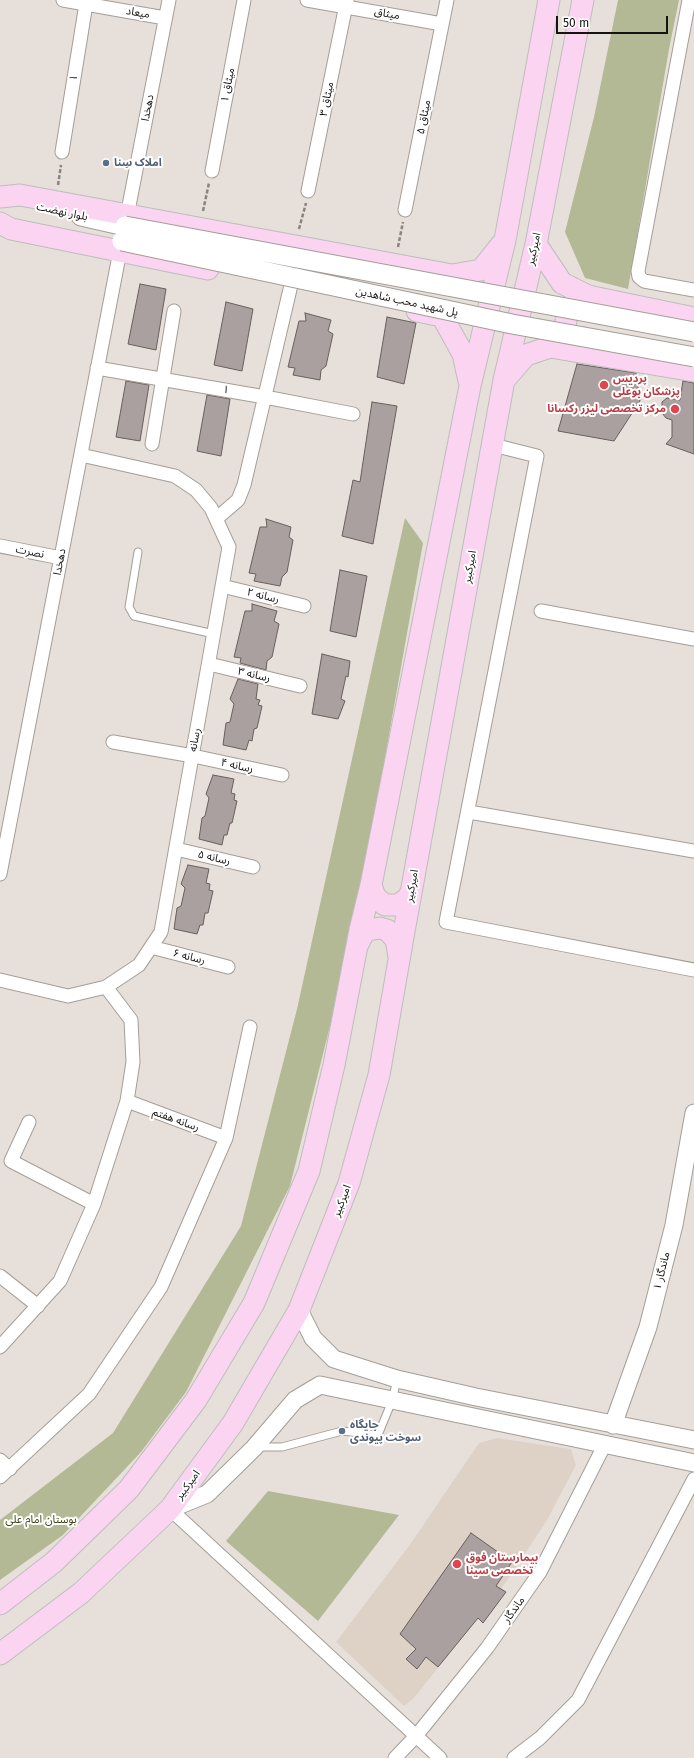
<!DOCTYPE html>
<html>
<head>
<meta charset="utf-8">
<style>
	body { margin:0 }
	#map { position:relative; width:694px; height:1758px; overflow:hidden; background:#e7e0da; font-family:"Fira Sans",sans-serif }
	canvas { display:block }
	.scale { position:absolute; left:556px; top:16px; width:112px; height:18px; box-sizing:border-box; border:2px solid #161412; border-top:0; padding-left:5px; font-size:12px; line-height:14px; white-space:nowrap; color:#161412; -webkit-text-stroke:3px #fff; paint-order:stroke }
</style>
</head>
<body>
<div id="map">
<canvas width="694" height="1758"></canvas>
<div class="scale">50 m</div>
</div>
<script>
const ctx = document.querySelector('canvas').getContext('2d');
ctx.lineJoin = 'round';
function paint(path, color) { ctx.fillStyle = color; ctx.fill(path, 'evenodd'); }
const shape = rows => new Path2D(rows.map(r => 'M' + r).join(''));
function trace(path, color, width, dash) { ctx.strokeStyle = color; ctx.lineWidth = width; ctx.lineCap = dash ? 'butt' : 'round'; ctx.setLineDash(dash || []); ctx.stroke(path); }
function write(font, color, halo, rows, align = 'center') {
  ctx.font = font + ' "Fira Sans","Noto Sans Arabic",sans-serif'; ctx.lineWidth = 4; ctx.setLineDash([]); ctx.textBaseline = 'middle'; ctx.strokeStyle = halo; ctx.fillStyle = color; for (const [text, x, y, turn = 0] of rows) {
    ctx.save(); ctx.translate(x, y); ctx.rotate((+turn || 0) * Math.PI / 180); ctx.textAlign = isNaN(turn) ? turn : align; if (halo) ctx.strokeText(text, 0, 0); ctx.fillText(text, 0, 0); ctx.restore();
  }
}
paint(shape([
	[497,1438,571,1449,576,1465,546,1522,506,1582,414,1698,404,1706,336,1642,409,1546,479,1443]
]), '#ded2c6');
paint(shape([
	[618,0,679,0,669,49,628,289,585,278,565,232,594,117],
	[405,518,423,543,377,803,337,998,290,1186,186,1392,141,1452,63,1535,0,1580,0,1520,113,1433,241,1226,297,1009],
	[268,1491,399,1515,318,1621,226,1541]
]), '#b4b995');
const building = shape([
	[140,284,166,289,156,350,128,344,140,284],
	[226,302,253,309,242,371,214,365,226,302],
	[305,313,331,320,328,331,333,334,326,366,321,370,320,380,293,375,295,368,288,367,299,321,306,321,305,313],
	[387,317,416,323,404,384,377,377,387,317],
	[577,364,636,373,640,401,614,441,558,431,577,364],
	[126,381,149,385,140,441,116,437,126,381],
	[683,381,694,383,694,454,666,444,672,437,672,420,666,418,662,413,662,402,667,398,680,400,683,381],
	[207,395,230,399,221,456,197,451,207,395],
	[372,402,397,406,373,544,342,536,353,480,360,482,372,402],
	[266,519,291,527,289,537,293,540,287,572,282,577,280,586,254,581,256,574,249,573,260,527,267,527,266,519],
	[340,570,367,576,356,637,330,631,340,570],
	[252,604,277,611,274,621,279,624,272,657,267,661,266,670,240,663,241,658,234,657,245,611,252,611,252,604],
	[322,654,350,661,348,677,346,676,341,699,345,701,338,719,312,714,322,654],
	[238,679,258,684,256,699,260,700,258,705,262,706,257,728,254,729,252,741,249,740,246,750,223,745,226,723,230,722,234,704,230,699,238,679],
	[213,775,234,779,231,793,235,794,234,800,237,801,232,823,230,823,227,835,224,835,222,845,199,839,202,818,205,816,209,798,206,794,213,775],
	[188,865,209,869,206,883,210,884,209,890,213,891,208,913,205,913,203,925,200,925,197,934,174,929,177,908,181,906,185,888,181,884,188,865],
	[471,1533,512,1562,496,1586,506,1592,483,1623,478,1618,438,1667,426,1657,417,1669,406,1659,416,1649,400,1634,471,1533]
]);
paint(building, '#a9a09f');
trace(building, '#675f5d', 1);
const service = shape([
	[138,552,129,607,134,616,214,634],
	[256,1447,282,1447,342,1431,378,1435,392,1401,397,1379]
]);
const minor = shape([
	[63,0,165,18],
	[307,0,442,24],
	[689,0,638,271,639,277,644,281,694,290],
	[62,152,86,4],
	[212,171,244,0],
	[308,191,347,0],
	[405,210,447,0],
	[127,216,169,0],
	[97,368,265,397,353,414],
	[152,444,174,311],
	[493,445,537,456,446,922,694,970],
	[216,519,238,500,244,485,291,285],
	[0,546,61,558],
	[222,586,304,606],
	[541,611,694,639],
	[209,664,300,686],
	[113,742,193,756,282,775],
	[469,812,694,851],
	[176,849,253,867],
	[0,874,120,251],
	[151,947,228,967],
	[0,980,68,996,106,987,139,965,161,932,229,547,211,508,196,490,175,476,81,455],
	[127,1101,226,1138],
	[29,1122,11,1161,94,1204],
	[0,1276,38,1306],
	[0,1347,60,1281,94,1204,127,1101,133,1062,131,1020,106,987],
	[0,1460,10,1469],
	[0,1477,89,1394,161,1287,226,1138,250,1027],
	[170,1509,440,1758],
	[395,1758,416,1736,487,1648,540,1572,605,1444],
	[514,1758,540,1738,578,1700,694,1479]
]);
const tertiary = shape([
	[299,1310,313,1338,334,1359,397,1379,476,1397,694,1440],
	[613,1425,648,1327,674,1225,694,1113],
	[170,1509,207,1494,254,1448,295,1400,320,1385,694,1463]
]);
const secondary = shape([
	[81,216,125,226]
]);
const primary = shape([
	[0,197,20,195,452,275,481,270,501,245],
	[0,223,11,229,208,269],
	[536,244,562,283,588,296,694,318],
	[417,311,442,316,463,354,469,381],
	[575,349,566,338,565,327,567,314,574,303,584,297],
	[506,378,526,355,550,347,694,371],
	[371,885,375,897,385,905,398,905,408,898,411,892],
	[357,946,363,934,368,930,380,928,387,930,396,939,399,957],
	[0,1604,54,1562,129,1489,196,1400,254,1303,309,1171,334,1065,360,930,371,885,470,386,505,240,549,0],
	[0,1654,81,1593,170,1509,233,1423,299,1310,349,1183,379,1075,403,937,504,380,536,244,583,0]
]);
trace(service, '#a49e98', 9);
trace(minor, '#a49e98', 15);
trace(tertiary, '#a49e98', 19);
trace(secondary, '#a49e98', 21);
trace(primary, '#bebdbd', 23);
trace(shape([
	[58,185,61,165],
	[203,211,209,183],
	[299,229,306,203],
	[398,247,403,222]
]), '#888480', 2.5, [4, 2]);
trace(service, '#fff', 7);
trace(minor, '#fff', 13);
trace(tertiary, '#fff', 17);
trace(secondary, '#fff', 19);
trace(primary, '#fad4f0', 21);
const secondaryBridge = shape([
	[125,226,694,332],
	[122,241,512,324,694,357]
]);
trace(secondaryBridge, '#a49e98', 21, []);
trace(secondaryBridge, '#fff', 19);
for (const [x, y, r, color] of [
	[106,163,4,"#5c6f8a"],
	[604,385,5,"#e0444e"],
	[675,409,5,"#e0444e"],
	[342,1431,4,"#5c6f8a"],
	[457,1564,5,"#e0444e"]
]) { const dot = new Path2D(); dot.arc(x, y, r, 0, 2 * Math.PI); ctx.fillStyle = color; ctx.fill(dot); trace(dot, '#fff', 1.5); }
write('11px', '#161412', '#fff', [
	["میعاد",138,13,10],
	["میثاق",387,14,10],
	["۱",74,78,-81],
	["میثاق ۱",228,85,-79],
	["میثاق ۳",327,99,-79],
	["دهخدا",148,108,-79],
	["میثاق ۵",424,117,-79],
	["بلوار نهضت",62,212,12],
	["امیرکبیر",534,249,-78],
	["پل شهید محب شاهدین",407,302,12],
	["۱",226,390,10],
	["نصرت",30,552,11],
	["دهخدا",60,562,-79],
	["امیرکبیر",470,567,-80],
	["رسانه ۲",263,596,14],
	["رسانه ۳",254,675,13],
	["رسانه",195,740,-80],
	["رسانه ۴",237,766,12],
	["رسانه ۵",214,858,13],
	["امیرکبیر",412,886,-80],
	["رسانه ۶",189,957,14],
	["رسانه هفتم",176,1120,20],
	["امیرکبیر",342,1201,-69],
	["ماندگار ۱",662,1271,-76],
	["امیرکبیر",188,1485,-54],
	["ماندگار",514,1610,-55]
]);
write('bold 11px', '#4e5e75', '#fff', [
	["املاک سِنا",114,163],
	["جایگاه",350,1425],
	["سوخت پیوندی",350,1438]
], 'left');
write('bold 11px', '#be3a42', '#fff', [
	["پردیس",613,379],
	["پزشکان بوعلی",613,392],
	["مرکز تخصصی لیزر رکسانا",666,409,"right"],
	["بیمارستان فوق",466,1558],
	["تخصصی سینا",466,1571]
], 'left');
write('11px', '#3d4110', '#fff', [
	["بوستان امام علی",41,1520]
]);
</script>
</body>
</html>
